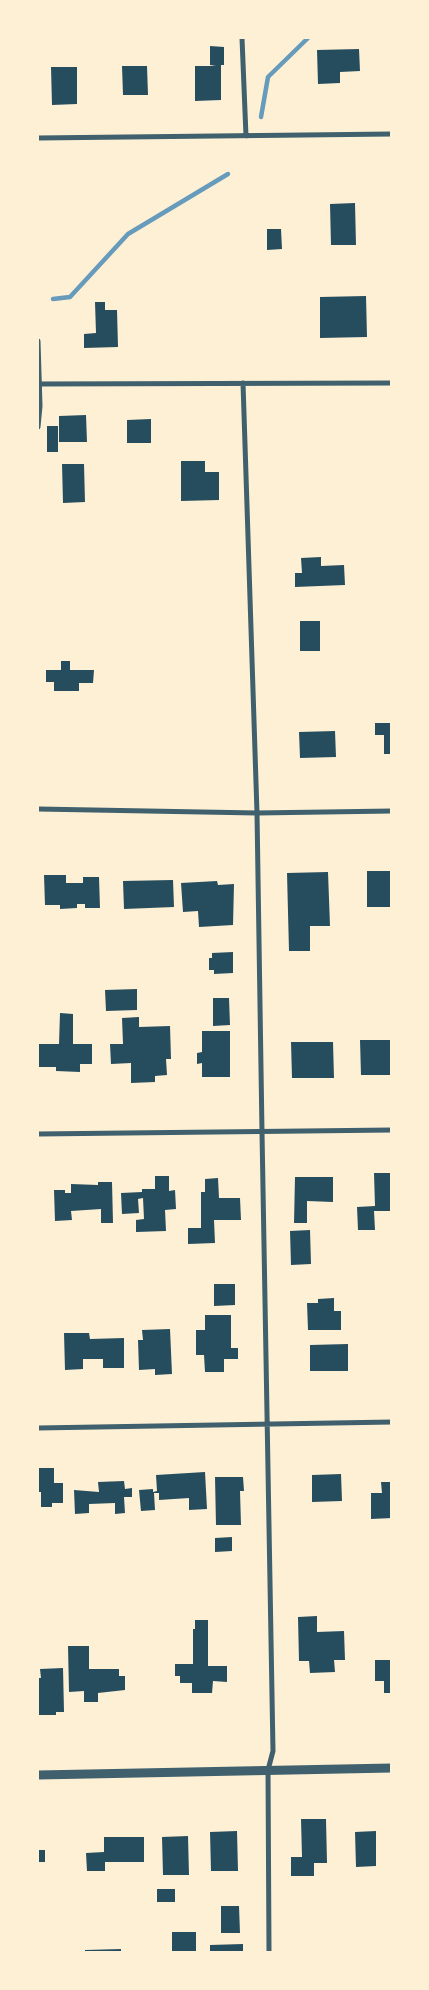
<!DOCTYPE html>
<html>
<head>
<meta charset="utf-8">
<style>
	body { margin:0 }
	#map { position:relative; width:429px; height:1990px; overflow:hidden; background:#fdf0d5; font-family:Lato,sans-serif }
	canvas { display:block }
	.frame { position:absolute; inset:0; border:39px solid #fdf0d5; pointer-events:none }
</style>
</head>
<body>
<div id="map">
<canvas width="429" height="1990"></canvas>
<div class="frame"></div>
</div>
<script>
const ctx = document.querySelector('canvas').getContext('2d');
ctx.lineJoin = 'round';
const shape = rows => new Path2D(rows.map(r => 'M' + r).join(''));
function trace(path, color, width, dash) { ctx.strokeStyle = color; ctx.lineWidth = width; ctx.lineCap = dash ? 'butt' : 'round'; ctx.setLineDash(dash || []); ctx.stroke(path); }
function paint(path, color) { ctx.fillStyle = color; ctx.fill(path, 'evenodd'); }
trace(shape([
	[261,117,268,77,308,38],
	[53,299,70,297,128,234,228,174]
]), '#669bbc', 4.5);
paint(shape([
	[210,46,224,47,224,65,221,65,221,100,195,101,195,66,216,66,210,65],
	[359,49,360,71,340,72,340,83,318,84,317,50],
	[122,66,147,66,148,95,123,95],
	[51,67,77,67,77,104,52,105],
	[355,203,356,245,331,245,330,204],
	[267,229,281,229,282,249,267,250],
	[366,296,367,337,320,338,320,297],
	[95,302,105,302,105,310,117,310,118,347,84,348,84,334,96,333],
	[86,415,87,442,59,442,59,416],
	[151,419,151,443,127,443,127,420],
	[47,426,58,426,58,452,47,452],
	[181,461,205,461,205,472,219,472,219,500,181,501],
	[62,464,84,464,85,502,63,503],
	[321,557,321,566,344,565,345,585,295,587,295,573,302,573,301,558],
	[300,621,320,621,320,651,300,651],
	[61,661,70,661,70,670,94,670,93,683,79,683,79,691,54,691,54,682,46,682,46,670,61,670],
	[375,723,392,723,392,754,384,754,384,735,375,735],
	[335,731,336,757,300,758,299,732],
	[367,871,392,871,392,907,367,907],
	[328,872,330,926,310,926,310,951,289,951,287,873],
	[44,875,66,875,66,883,83,883,83,877,99,877,100,908,85,908,85,904,77,904,77,908,60,909,60,905,45,905],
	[173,880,174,907,124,909,123,881],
	[217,881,218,885,234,884,233,925,199,927,198,911,183,912,181,883],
	[233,952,233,973,214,974,214,970,209,970,209,958,212,958,212,953],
	[137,989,137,1010,106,1011,105,990],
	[213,998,229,998,230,1025,213,1026],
	[60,1013,73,1014,73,1044,92,1044,92,1064,80,1064,80,1072,56,1071,56,1067,38,1067,38,1044,59,1044],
	[139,1017,139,1027,170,1026,171,1059,166,1059,167,1075,155,1076,155,1082,131,1083,131,1063,111,1064,110,1044,123,1044,122,1018],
	[202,1031,230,1031,230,1077,202,1077,202,1063,197,1064,197,1053,202,1052],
	[360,1040,392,1040,392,1075,361,1075],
	[291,1042,333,1042,334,1078,292,1078],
	[374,1173,392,1173,392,1211,374,1211,375,1230,358,1230,357,1207,375,1206],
	[155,1176,169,1176,169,1191,175,1190,176,1209,165,1210,166,1231,136,1232,136,1220,144,1219,143,1198,138,1199,139,1213,122,1214,121,1193,142,1192,142,1189,155,1189],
	[295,1177,333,1177,333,1202,307,1201,307,1223,294,1223],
	[218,1178,219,1198,240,1198,241,1220,214,1220,215,1243,188,1244,188,1228,201,1228,201,1192,205,1192,205,1179],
	[98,1182,112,1182,113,1223,101,1223,101,1209,71,1211,72,1220,55,1221,54,1190,65,1190,65,1193,71,1193,71,1184,98,1185],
	[310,1230,311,1264,291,1265,290,1231],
	[214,1284,235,1284,235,1305,214,1306],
	[334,1298,334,1311,341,1311,341,1330,308,1330,307,1303,318,1303,318,1299],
	[205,1315,231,1315,231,1348,238,1348,238,1359,224,1359,224,1372,205,1372,204,1355,196,1355,196,1330,205,1330],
	[170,1329,172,1374,155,1375,155,1369,139,1370,138,1340,143,1340,142,1330],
	[64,1333,89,1333,90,1339,124,1338,124,1368,103,1368,103,1359,83,1359,83,1369,65,1370],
	[348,1344,348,1371,310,1371,310,1345],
	[38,1468,54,1468,54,1483,63,1483,63,1503,52,1503,52,1507,41,1507,41,1492,38,1492],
	[205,1472,207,1509,189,1510,189,1498,159,1500,159,1493,154,1493,155,1510,141,1511,139,1490,153,1489,153,1492,157,1491,156,1475],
	[341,1474,342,1501,312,1502,312,1475],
	[215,1477,243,1477,244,1491,240,1491,241,1525,216,1525],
	[124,1481,125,1489,132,1488,132,1497,124,1497,125,1513,115,1514,115,1503,89,1504,89,1513,75,1514,74,1490,99,1492,98,1482],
	[381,1482,392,1482,392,1518,371,1519,371,1493,382,1493],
	[232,1537,232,1551,215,1552,215,1538],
	[317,1616,317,1632,344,1631,345,1660,334,1660,335,1672,310,1673,309,1661,299,1661,298,1617],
	[195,1620,208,1620,208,1666,227,1666,227,1682,213,1681,212,1693,192,1693,192,1683,180,1683,180,1676,175,1676,175,1664,193,1664,193,1629,195,1629],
	[68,1646,89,1646,89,1669,119,1669,119,1676,125,1676,125,1690,98,1693,98,1702,84,1702,84,1691,69,1692],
	[375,1660,392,1660,392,1693,384,1693,384,1681,375,1681],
	[63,1668,64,1712,56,1712,56,1715,38,1715,38,1678,41,1678,40,1669],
	[301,1819,326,1819,327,1863,314,1863,314,1876,291,1876,291,1857,302,1857],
	[237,1831,238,1871,211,1871,210,1832],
	[376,1831,376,1866,356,1867,355,1832],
	[188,1836,189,1875,163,1875,162,1837],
	[104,1837,144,1837,144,1862,105,1862,105,1871,87,1871,86,1853,104,1852],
	[38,1850,45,1850,45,1862,38,1862],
	[157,1889,175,1889,175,1902,157,1902],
	[221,1906,239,1906,240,1933,221,1933],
	[172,1932,196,1932,196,1952,172,1952],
	[243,1944,243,1952,210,1952,210,1945],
	[121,1949,121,1952,85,1952,85,1950]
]), '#264d5e');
trace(shape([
	[242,38,246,136],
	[38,138,392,134],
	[38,341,40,406,38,427],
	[243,383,257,813,262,1132,273,1751,268,1770,269,1952],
	[38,384,392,383],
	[38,809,257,813,392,811],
	[38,1134,392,1130],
	[38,1428,392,1422]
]), '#3f606c', 5);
trace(shape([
	[38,1775,392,1768]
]), '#3f606c', 9);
</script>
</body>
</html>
